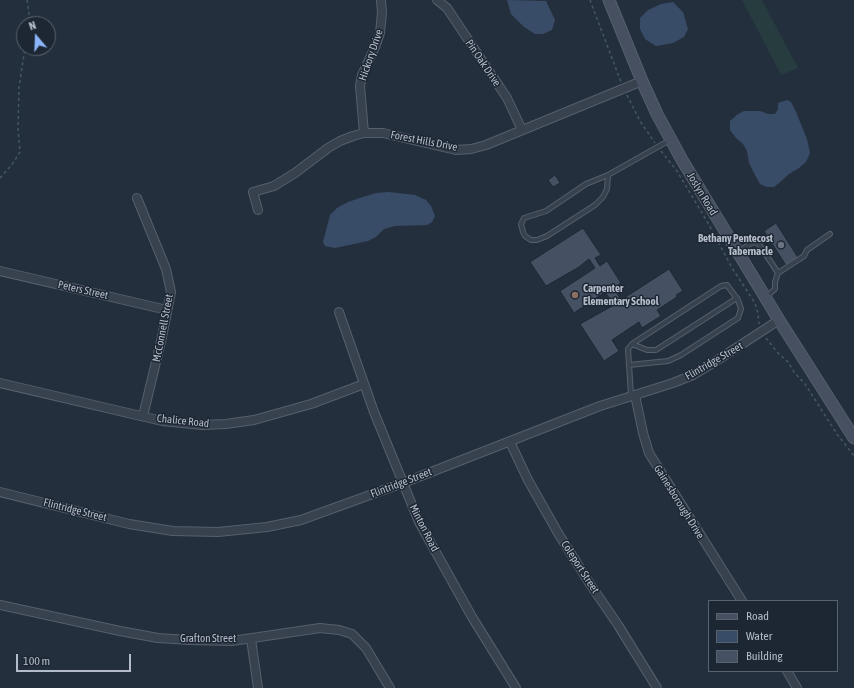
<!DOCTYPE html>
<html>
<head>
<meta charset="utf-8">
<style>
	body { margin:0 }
	#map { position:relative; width:854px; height:688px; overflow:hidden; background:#242f3e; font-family:"Asap Condensed",sans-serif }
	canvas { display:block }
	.legend { position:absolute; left:708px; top:600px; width:130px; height:72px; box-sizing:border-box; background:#1d2633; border:1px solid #59626f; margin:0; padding:5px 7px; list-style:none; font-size:12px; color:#b4bcc9 }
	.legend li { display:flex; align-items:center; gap:8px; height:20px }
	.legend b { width:20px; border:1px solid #59626f }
	.north { position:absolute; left:16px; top:16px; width:40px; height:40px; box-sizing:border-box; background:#1d2633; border:1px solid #59626f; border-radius:50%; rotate:341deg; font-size:11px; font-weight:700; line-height:16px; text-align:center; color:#b4bcc9 }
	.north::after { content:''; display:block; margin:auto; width:14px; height:18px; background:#8ab4f8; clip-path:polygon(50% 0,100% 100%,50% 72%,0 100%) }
	.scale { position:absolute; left:16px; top:654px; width:115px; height:18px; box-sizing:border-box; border:2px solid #b4bcc9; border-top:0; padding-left:5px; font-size:12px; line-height:14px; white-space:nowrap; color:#b4bcc9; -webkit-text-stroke:3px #1d2633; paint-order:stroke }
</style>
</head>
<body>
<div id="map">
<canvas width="854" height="688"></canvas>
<ul class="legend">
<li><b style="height:5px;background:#465061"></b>Road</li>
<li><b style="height:11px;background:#394c67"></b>Water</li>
<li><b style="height:11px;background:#455162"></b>Building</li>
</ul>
<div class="north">N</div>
<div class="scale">100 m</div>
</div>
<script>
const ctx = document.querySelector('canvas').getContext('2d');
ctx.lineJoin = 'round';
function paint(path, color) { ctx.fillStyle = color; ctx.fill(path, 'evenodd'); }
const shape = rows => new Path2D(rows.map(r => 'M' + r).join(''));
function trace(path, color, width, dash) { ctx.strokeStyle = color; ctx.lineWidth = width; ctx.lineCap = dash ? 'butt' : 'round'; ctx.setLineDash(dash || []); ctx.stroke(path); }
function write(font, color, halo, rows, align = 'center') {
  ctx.font = font + ' "Asap Condensed",sans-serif'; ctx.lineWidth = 3; ctx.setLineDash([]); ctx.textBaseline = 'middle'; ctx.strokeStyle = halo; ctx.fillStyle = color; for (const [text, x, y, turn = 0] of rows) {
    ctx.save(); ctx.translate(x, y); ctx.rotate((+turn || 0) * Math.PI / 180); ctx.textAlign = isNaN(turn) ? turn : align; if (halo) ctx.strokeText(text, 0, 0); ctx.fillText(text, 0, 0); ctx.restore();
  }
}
paint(shape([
	[742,0,762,0,798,68,781,75]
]), '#263c3f');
paint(shape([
	[507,0,546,1,555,20,552,30,543,34,535,34,524,27,511,14],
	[673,2,683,12,688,29,684,37,673,43,656,46,645,39,640,29,640,18,648,10,661,4],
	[787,100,791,102,796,112,807,139,810,153,806,162,799,168,789,174,779,183,774,187,767,187,760,184,755,175,749,163,747,151,743,144,736,138,730,130,730,121,738,114,744,111,760,111,768,114,775,114,778,109,778,103],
	[389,192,415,195,426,200,431,206,435,216,432,222,427,225,395,226,384,229,376,237,368,241,335,248,325,246,323,242,330,215,337,208,348,202,363,197,376,193]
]), '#394c67');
const building = shape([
	[555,175,560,183,553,187,548,180,555,175],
	[776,223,799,259,787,267,764,231,776,223],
	[583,228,601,255,595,258,600,266,607,261,621,283,614,288,621,300,669,269,683,291,676,295,677,297,657,310,661,316,642,328,639,322,612,340,619,351,604,361,580,324,614,305,605,292,574,313,560,291,595,268,589,259,579,267,546,286,530,262,583,228]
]);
paint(building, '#455162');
trace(building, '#1f2835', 1);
const lane = shape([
	[608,175,607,189,603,197,595,205,547,236,537,240,531,240,525,236,523,232,521,224,524,218,546,211,586,184,608,175,670,140],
	[738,252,753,242,759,244,778,273,804,256,807,250,830,234],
	[767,296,775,289,775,282,778,273],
	[632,344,647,350,656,350,737,298],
	[629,365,668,361,681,355,738,318,741,309,738,300,727,285,721,286,632,344,628,349,631,395]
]);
const street = shape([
	[437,0,447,8,507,98,522,130],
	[364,133,360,86,362,75,375,47,380,33,382,13,381,0],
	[137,198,166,269,171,292,162,337,143,416],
	[258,210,253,192,274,186,295,173,328,148,340,141,353,136,364,133,383,133,456,150,471,149,486,145,642,81],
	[0,271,167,310],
	[339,312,374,412,419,522,472,617,516,688],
	[0,383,162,421,202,425,226,424,254,420,311,404,364,384],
	[635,395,643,433,649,453,742,601],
	[510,442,528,480,558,533,590,584,618,625,657,688],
	[0,492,129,524,173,531,218,532,267,527,301,520,403,483,600,406,673,383,693,375,713,363,779,320],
	[0,605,120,631,158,638,189,640,232,641,320,628,339,630,352,634,366,648,390,688],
	[251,639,258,688],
	[787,671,797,688]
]);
const secondary = shape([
	[609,0,642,81,657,114,682,160,779,320,854,438]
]);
trace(lane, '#565f6c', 6);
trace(street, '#565f6c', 10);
trace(secondary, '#565f6c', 13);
trace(shape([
	[27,0,29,14,28,24],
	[590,0,621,82],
	[627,95,640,121,655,143],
	[661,151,677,171,708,223,732,268,755,303,758,313,759,324],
	[0,178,13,163,20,152,18,129,19,87,25,48],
	[766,338,777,352,788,362,794,372,805,384,837,434,854,456]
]), '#44595c', 1.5, [3, 3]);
trace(lane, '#38414e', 4);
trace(street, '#38414e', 8);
trace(secondary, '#465061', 11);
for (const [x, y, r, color] of [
	[781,245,4,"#6b7280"],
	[575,295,4,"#8d6e63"]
]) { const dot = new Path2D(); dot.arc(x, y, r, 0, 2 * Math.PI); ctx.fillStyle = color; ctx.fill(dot); trace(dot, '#1d2633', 1.5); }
write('11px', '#b4bcc9', '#1d2633', [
	["Hickory Drive",371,55,-71],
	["Pin Oak Drive",483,63,56],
	["Forest Hills Drive",424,141,11],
	["Joslyn Road",702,194,59],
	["Peters Street",83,290,13],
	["McConnell Street",163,328,-79],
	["Flintridge Street",714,361,-30],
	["Chalice Road",183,421,6],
	["Flintridge Street",401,483,-21],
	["Gainesborough Drive",679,502,58],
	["Flintridge Street",75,510,14],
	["Minton Road",424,528,63],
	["Coleport Street",580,567,57],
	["Grafton Street",208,639]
]);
write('bold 11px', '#b4bcc9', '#1d2633', [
	["Bethany Pentecost",773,239],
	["Tabernacle",773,252],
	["Carpenter",583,289,"left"],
	["Elementary School",583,302,"left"]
], 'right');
</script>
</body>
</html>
